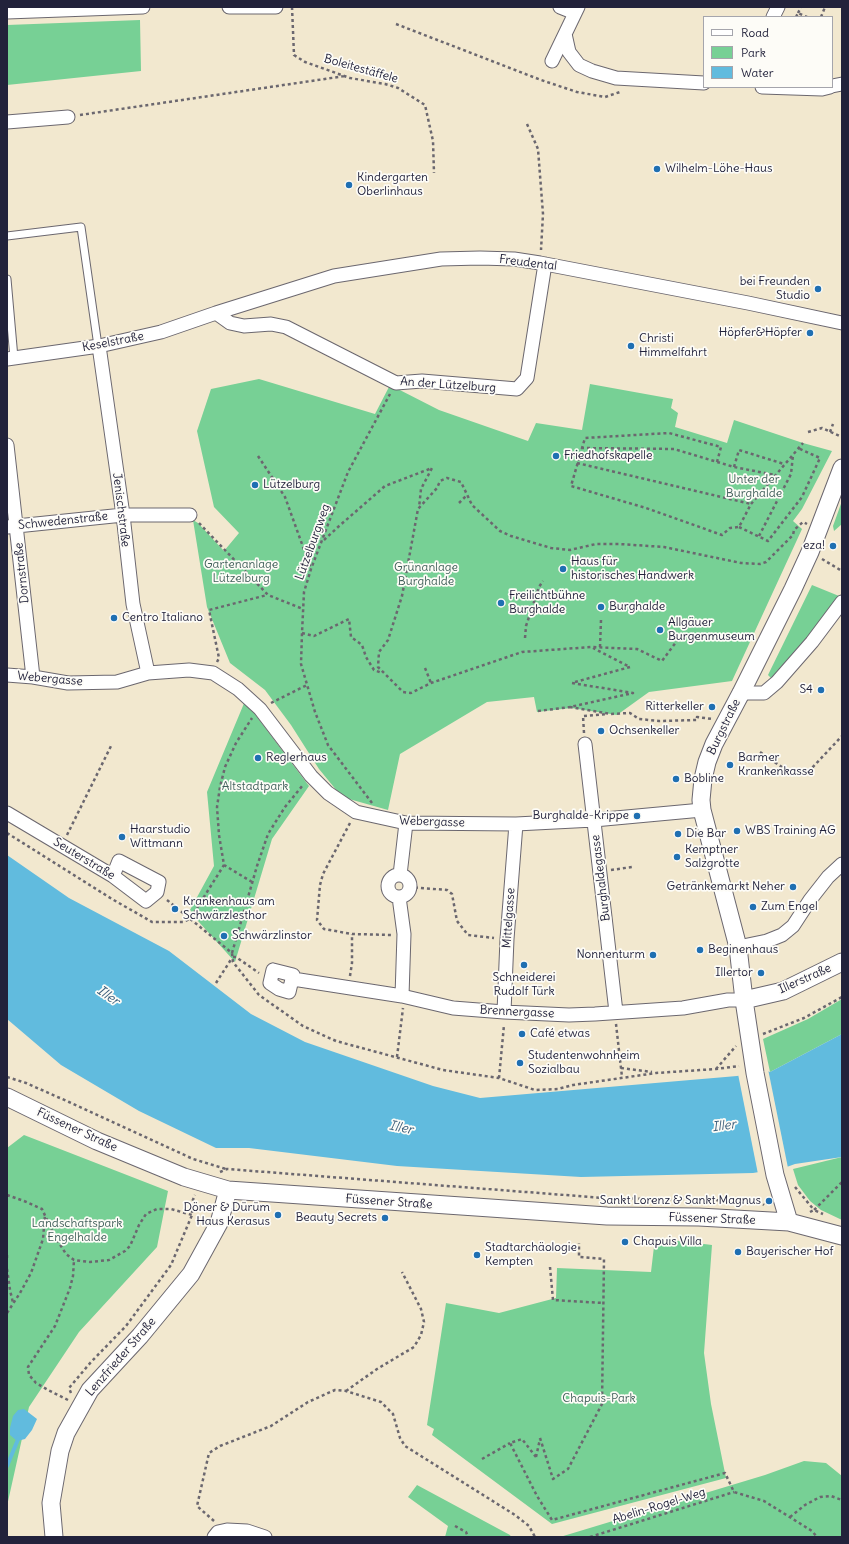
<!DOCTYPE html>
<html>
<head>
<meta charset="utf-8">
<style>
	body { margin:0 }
	#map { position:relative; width:849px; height:1544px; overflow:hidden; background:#f2e8cf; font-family:Delius,sans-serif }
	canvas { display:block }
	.frame { position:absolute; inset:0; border:8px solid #22223b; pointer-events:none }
	.legend { position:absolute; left:703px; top:16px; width:130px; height:72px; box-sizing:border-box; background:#fdfcf7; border:1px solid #a5a5ac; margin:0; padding:5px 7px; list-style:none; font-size:12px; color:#22223b }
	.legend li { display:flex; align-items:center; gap:8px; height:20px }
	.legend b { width:20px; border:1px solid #a5a5ac }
</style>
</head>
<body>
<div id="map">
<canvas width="849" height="1544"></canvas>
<div class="frame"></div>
<ul class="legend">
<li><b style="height:5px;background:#fff"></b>Road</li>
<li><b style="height:11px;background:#77d095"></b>Park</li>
<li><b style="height:11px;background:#61bbde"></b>Water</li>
</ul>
</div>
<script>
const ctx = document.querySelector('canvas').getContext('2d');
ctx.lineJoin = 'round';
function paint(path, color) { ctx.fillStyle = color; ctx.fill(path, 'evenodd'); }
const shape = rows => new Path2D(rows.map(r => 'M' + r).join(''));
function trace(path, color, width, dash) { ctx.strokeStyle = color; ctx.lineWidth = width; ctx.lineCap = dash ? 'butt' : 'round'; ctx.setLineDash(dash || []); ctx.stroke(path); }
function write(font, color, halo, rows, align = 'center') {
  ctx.font = font + ' Delius,sans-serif'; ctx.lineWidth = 3.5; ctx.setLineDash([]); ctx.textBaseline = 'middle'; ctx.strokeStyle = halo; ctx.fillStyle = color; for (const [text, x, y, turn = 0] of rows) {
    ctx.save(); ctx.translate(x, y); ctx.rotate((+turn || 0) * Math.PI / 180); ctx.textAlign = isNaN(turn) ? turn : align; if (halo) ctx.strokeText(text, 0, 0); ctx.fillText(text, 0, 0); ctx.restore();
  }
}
paint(shape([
	[140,20,141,71,7,85,7,25],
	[259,379,375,414,390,385,439,410,528,441,536,423,582,430,590,384,673,399,671,408,678,413,675,427,727,443,734,420,803,443,832,451,802,509,793,521,802,529,732,681,649,692,617,715,571,708,537,712,534,697,487,702,400,754,388,810,342,797,319,769,291,725,265,690,230,663,207,607,193,520,198,523,224,551,239,533,214,507,197,431,211,389],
	[842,501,842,524,834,531,833,526],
	[812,585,839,596,803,643,771,678,768,675],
	[245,701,309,786,272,839,235,962,198,921,190,910,214,866,207,792],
	[842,999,842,1034,770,1072,763,1039,808,1019],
	[24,1135,168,1191,157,1247,79,1332,29,1407,7,1506,7,1148],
	[842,1157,842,1220,821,1210,810,1201,798,1185,793,1169],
	[655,1238,712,1245,704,1353,711,1404,726,1478,552,1524,432,1435,434,1429,427,1425,446,1303,499,1313,556,1298,557,1268,651,1272],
	[804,1461,826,1463,842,1476,842,1537,560,1537,765,1475],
	[417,1485,510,1535,511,1537,445,1537,448,1526,408,1497]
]), '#77d095');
paint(shape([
	[7,855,69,898,169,951,251,1014,305,1042,433,1086,480,1098,737,1076,765,1070,770,1072,842,1034,842,1157,795,1164,784,1168,753,1173,581,1177,397,1166,249,1148,216,1148,139,1111,61,1065,7,1019],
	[24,1409,37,1419,32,1430,25,1439,17,1441,10,1435,10,1428,13,1416,18,1410]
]), '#61bbde');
paint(shape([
	[766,1068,768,1069,788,1168,758,1174,738,1074]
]), '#f2e8cf');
trace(shape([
	[7,1466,19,1437]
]), '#61bbde', 4);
const service = shape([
	[7,236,81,227,98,346],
	[7,279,14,358]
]);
const minor = shape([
	[229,7,276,7],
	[560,7,575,13],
	[7,12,143,7],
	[773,17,778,7],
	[565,34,569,52,579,65,592,71,616,78,704,83],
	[552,61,578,7],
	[832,86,842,84],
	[762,87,822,89,830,87],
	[7,122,68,117],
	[216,313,230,323,244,326,271,324,286,327,396,383,422,381,517,389,527,378,545,264],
	[99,346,123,515,133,604,148,673],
	[7,359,99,346,161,332,216,313,334,276,441,259,480,258,514,259,540,263,748,303,842,323],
	[7,445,33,677],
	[7,527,123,515,190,515],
	[7,675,33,677,68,683,117,682,148,673,189,670,213,673,238,689,260,709,311,776,328,793,356,812,406,823,516,824,594,820,702,810],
	[741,693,764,693,777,682,812,642,842,602],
	[585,744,616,1012],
	[7,813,113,876,146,901,157,892,159,882,119,861,113,876],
	[400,875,406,823],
	'388 886a11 11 0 1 1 22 0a11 11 0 1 1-22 0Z',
	[399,897,404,934,402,996],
	[738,947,767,941,782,935,793,926,810,900,828,877,842,864],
	[273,970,293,975,289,992,279,989,270,983,273,970],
	[293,979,402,996,453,1008,504,1012,569,1015,595,1014,683,1008,728,1000,744,1000],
	[504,1012,507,939,516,824],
	[214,1537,218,1532,227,1530,247,1531,265,1537]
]);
const tertiary = shape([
	[744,1000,783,991,842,962],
	[7,1097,97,1141,184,1177,228,1190,607,1216,699,1217,789,1222,842,1236],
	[789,1222,775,1175,755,1073,744,1000,738,947,702,810,701,800,703,779,707,762,714,744,741,693,793,589,810,552,842,468],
	[54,1537,51,1503,60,1451,66,1433,90,1390,140,1336,191,1274,219,1223,228,1190]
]);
trace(service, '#6b676f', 9);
trace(minor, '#6b676f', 15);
trace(tertiary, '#6b676f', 19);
trace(shape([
	[292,7,294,55,305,62,350,78,385,84,398,88,425,105,433,141,434,173],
	[798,13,801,7],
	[796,17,798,13,807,17],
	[821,17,825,7],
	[396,24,541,80,577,92,605,97,620,92],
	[80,115,345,76],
	[527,124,538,149,543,214,541,250],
	[808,432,822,428,842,437],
	[830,432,833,424],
	[581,448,674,449,734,467,775,475],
	[258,456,285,497,311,569],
	[717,462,721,447,669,433,585,438,571,486,646,508,722,535,730,528,739,527,751,504,803,443],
	[577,463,751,504],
	[734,467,739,450,784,464],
	[459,503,467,495],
	[199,523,268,595,303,609],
	[739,527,768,541,802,497,820,458,798,448],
	[759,536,791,474,793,455],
	[324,540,338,527,385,486,432,468,421,489,419,508],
	[822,559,842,571],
	[302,633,314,636,349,619,351,637,362,645,366,657,374,670,382,673],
	[682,634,662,661,637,649,591,647,522,652,431,683,411,693,403,692,378,667,379,652,388,640,402,596,418,509,437,488,440,481,447,478,461,482,472,505,500,531,511,536,551,548,570,550,596,544,619,544,664,547,741,563,760,564,766,562,793,535,794,530,803,522,807,524],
	[525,638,526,626,539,587,543,581],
	[600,647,601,620],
	[217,662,219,658,209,610,267,595],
	[425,668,431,683],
	[575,682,630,667,593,648],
	[572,683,633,693,570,707,611,714,630,713,639,719,659,721,697,720,697,717,712,719],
	[271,703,307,685],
	[538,711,570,707],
	[584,733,583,716,607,714],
	[760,752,789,772,803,772,811,769,842,736],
	[372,803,328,745,315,712,301,664,302,633,304,592,311,569,348,472,390,394],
	[350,823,323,874,320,885,317,920,324,929,352,934,393,935],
	[7,833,112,899,152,922,183,922,190,919,224,865],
	[67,835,112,744],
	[611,870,632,867],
	[252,882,224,865,219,835,217,807,220,787,225,767,236,743,252,718],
	[409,887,447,890,452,894,457,921,468,935,494,938],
	[167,900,232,953,233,962,259,995,303,1026,336,1041,443,1070,499,1078,535,1090,558,1089,573,1085,656,1073,716,1069,739,1066],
	[232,953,257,866,268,834,285,807,303,785],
	[233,957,236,957,259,973],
	[350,976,352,963,352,934],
	[216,983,232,958],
	[616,1024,622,1077],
	[763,1034,804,1018,842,997],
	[397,1057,403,1008],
	[621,1068,652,1072],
	[716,1069,736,1046],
	[7,1077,26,1083,69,1102,193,1159,226,1169],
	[499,1078,504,1025],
	[220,1172,227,1169,604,1198,759,1201,764,1205],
	[795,1187,814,1210,842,1182],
	[7,1195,24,1201,42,1209,54,1235,66,1254,74,1260,90,1262,109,1260,125,1251,130,1246,139,1225,146,1214,157,1209,171,1209,192,1215],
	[810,1212,814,1210,823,1214],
	[7,1255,7,1258],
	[550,1267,553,1300,603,1303],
	[7,1269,10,1290,13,1303],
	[7,1313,20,1293,31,1273,43,1239,45,1215],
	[346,1391,377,1369,414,1347,421,1335,424,1322,421,1309,402,1272],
	[71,1393,69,1388,91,1362,126,1326,171,1265,192,1215,192,1202,195,1195],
	[68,1400,48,1390,36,1383,29,1375,28,1367,55,1326,70,1288,73,1276,74,1260],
	[540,1438,553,1479,568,1469,602,1404,604,1259,579,1257,579,1243],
	[536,1457,522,1439,510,1443,537,1496,552,1520,725,1473,734,1492,764,1501,812,1531,817,1537],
	[536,1457,540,1439],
	[482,1459,510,1443],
	[790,1517,805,1505,820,1497,831,1496,842,1500],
	[214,1521,197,1506,209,1453,220,1446,271,1426,308,1402,335,1390,346,1391,381,1402,393,1414,400,1438,405,1446,515,1515,529,1526,535,1537],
	[455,1526,466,1532,468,1537],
	[590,1537,734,1492]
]), '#6b676f', 2.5, [3, 3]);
trace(service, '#fff', 7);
trace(minor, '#fff', 13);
trace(tertiary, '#fff', 17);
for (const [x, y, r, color] of [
	[657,169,4,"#1f6fb2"],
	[349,185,4,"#1f6fb2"],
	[818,289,4,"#1f6fb2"],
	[810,333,4,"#1f6fb2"],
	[631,346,4,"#1f6fb2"],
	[556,456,4,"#1f6fb2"],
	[255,485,4,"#1f6fb2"],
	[833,546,4,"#1f6fb2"],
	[563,569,4,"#1f6fb2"],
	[501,603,4,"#1f6fb2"],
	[601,607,4,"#1f6fb2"],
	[114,618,4,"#1f6fb2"],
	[660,630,4,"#1f6fb2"],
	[821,690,4,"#1f6fb2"],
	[712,707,4,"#1f6fb2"],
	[601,731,4,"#1f6fb2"],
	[258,758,4,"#1f6fb2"],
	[730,765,4,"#1f6fb2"],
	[676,779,4,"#1f6fb2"],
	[637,816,4,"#1f6fb2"],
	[737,831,4,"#1f6fb2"],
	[678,834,4,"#1f6fb2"],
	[122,837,4,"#1f6fb2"],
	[677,857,4,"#1f6fb2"],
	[793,887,4,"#1f6fb2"],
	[753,907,4,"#1f6fb2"],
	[175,909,4,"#1f6fb2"],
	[224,936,4,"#1f6fb2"],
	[700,950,4,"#1f6fb2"],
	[653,955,4,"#1f6fb2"],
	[524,965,4,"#1f6fb2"],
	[761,973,4,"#1f6fb2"],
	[522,1034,4,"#1f6fb2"],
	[520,1063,4,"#1f6fb2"],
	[769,1201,4,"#1f6fb2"],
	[278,1215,4,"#1f6fb2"],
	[385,1218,4,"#1f6fb2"],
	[625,1242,4,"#1f6fb2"],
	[738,1252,4,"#1f6fb2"],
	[477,1255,4,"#1f6fb2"]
]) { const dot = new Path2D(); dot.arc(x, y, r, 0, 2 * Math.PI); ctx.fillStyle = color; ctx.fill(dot); trace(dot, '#fdfcf7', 1.5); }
write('12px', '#22223b', '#fdfcf7', [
	["Boleitestäffele",361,69,16],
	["Freudental",528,263,7],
	["Keselstraße",113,342,-11],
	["An der Lützelburg",448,385,4],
	["Jenischstraße",121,510,83],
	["Schwedenstraße",63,521,-6],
	["Lützelburgweg",313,542,-70],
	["Dornstraße",22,573,-96],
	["Webergasse",50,679,5],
	["Burgstraße",724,727,-64],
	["Webergasse",432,822,2],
	["Seuterstraße",84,859,31],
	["Burghaldegasse",601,878,-97],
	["Mittelgasse",509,918,-86],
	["Illerstraße",805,979,-24],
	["Brennergasse",517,1012,3],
	["Füssener Straße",77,1130,25],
	["Füssener Straße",389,1202,4],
	["Füssener Straße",712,1219,2],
	["Lenzfrieder Straße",121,1357,-49],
	["Abelin-Rogel-Weg",659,1506,-17]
]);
write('12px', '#22223b', '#fdfcf7', [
	["Wilhelm-Löhe-Haus",665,169],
	["Kindergarten",357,178],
	["Oberlinhaus",357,192],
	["bei Freunden",810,282,"right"],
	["Studio",810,296,"right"],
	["Höpfer&Höpfer",802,333,"right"],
	["Christi",639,339],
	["Himmelfahrt",639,353],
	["Friedhofskapelle",564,456],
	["Lützelburg",263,485],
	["eza!",825,546,"right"],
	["Haus für",571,562],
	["historisches Handwerk",571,576],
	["Freilichtbühne",509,596],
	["Burghalde",509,610],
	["Burghalde",609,607],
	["Centro Italiano",122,618],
	["Allgäuer",668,623],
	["Burgenmuseum",668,637],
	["S4",813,690,"right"],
	["Ritterkeller",704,707,"right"],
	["Ochsenkeller",609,731],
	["Reglerhaus",266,758],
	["Barmer",738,758],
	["Krankenkasse",738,772],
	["Bobline",684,779],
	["Burghalde-Krippe",629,816,"right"],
	["Haarstudio",130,830],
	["Wittmann",130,844],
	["WBS Training AG",745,831],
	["Die Bar",686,834],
	["Kemptner",685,850],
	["Salzgrotte",685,864],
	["Getränkemarkt Neher",785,887,"right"],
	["Krankenhaus am",183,902],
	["Schwärzlesthor",183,916],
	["Zum Engel",761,907],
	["Schwärzlinstor",232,936],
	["Beginenhaus",708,950],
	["Nonnenturm",645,955,"right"],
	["Illertor",753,973,"right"],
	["Schneiderei",524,978,"center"],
	["Rudolf Türk",524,992,"center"],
	["Café etwas",530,1034],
	["Studentenwohnheim",528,1056],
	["Sozialbau",528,1070],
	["Sankt Lorenz & Sankt Magnus",761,1201,"right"],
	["Döner & Dürüm",270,1208,"right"],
	["Haus Kerasus",270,1222,"right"],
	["Beauty Secrets",377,1218,"right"],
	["Chapuis Villa",633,1242],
	["Stadtarchäologie",485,1248],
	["Kempten",485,1262],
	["Bayerischer Hof",746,1252]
], 'left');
write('12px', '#405f5a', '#fdfcf7', [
	["Unter der",754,480],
	["Burghalde",754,494],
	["Gartenanlage",241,565],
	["Lützelburg",241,579],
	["Grünanlage",426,568],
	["Burghalde",426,582],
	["Altstadtpark",255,787],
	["Landschaftspark",77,1224],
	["Engelhalde",77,1238],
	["Chapuis-Park",599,1399]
]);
write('italic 13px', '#3b5f7c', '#fdfcf7', [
	["Iller",108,996,35],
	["Iller",724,1126,-7],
	["Iller",401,1128,11]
]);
</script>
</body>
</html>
